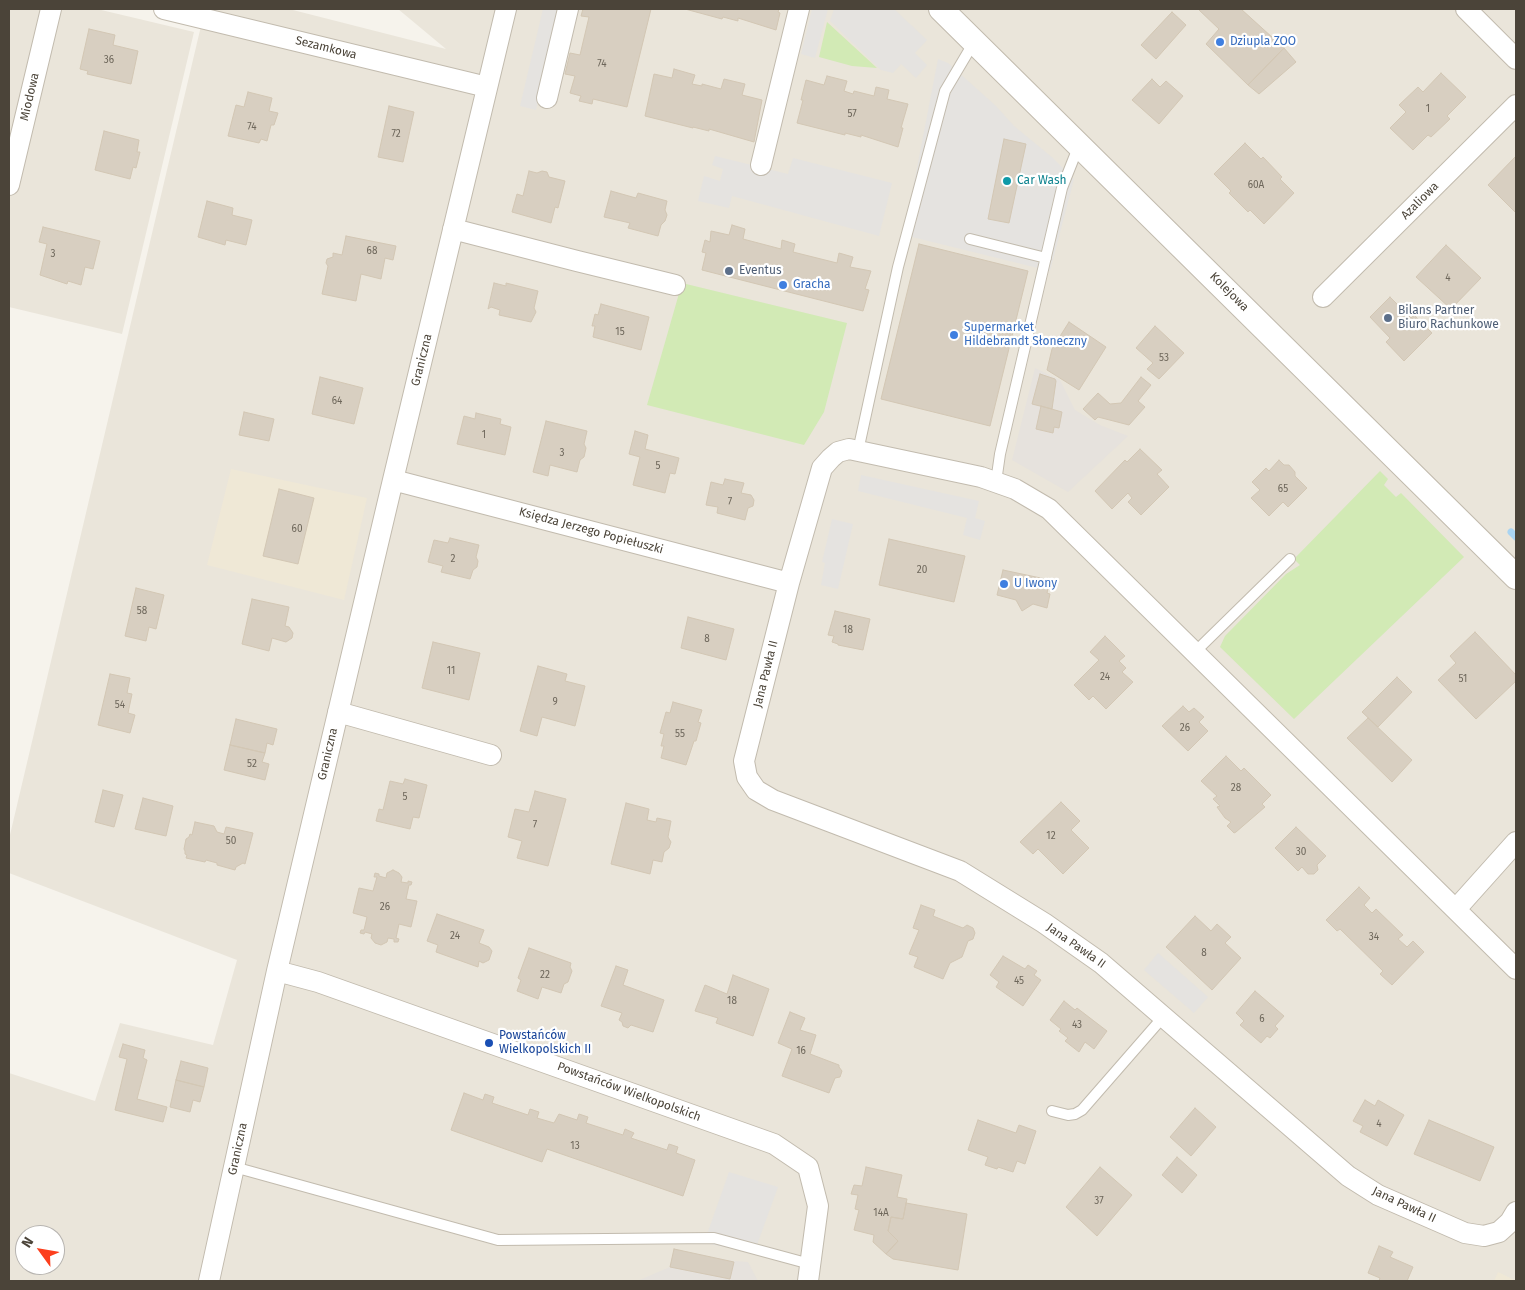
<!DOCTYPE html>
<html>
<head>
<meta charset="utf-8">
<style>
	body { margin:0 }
	#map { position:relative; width:1525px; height:1290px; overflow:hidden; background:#f6f3ec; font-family:"Fira Sans",sans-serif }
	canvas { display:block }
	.frame { position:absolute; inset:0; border:10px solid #4b4439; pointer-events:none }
	.north { position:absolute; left:15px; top:1225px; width:50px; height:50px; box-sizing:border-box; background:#fff; border:1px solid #b7b4b0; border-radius:50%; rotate:302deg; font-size:14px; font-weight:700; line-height:20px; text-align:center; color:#4b4439 }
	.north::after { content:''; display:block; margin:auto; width:18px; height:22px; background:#fc3f1d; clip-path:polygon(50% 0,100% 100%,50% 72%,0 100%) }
</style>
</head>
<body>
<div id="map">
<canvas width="1525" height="1290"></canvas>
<div class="frame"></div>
<div class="north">N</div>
</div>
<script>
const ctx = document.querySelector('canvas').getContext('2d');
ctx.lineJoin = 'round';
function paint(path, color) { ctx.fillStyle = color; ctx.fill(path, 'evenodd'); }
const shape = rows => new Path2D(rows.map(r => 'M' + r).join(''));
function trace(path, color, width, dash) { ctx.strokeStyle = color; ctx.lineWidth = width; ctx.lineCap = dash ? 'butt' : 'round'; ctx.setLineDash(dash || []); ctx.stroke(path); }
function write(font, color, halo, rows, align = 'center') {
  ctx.font = font + ' "Fira Sans",sans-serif'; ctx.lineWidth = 4.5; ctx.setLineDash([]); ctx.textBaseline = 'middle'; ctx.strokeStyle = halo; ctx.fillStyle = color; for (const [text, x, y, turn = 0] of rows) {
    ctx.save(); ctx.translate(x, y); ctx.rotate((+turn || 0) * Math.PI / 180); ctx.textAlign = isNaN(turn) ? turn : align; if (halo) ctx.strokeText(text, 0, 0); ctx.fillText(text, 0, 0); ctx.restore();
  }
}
paint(shape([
	[9,9,97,9,194,32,122,334,9,307],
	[205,9,289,9,446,49,398,9,1516,9,1516,1281,9,1281,9,1073,95,1101,120,1023,213,1045,237,960,9,873,9,839],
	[25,1235,55,1235,55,1265,25,1265]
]), '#eae5da');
paint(shape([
	[1035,368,1060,380,1075,410,1100,425,1128,436,1068,492,1012,460],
	[674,1249,733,1261,748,1262,758,1281,637,1281,670,1267]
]), '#e6e2dd');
paint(shape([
	[231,469,367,498,344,600,207,565],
	[1498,1272,1516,1281,1494,1281]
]), '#efe8d6');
paint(shape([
	[827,22,877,68,852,66,819,57],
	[682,283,847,323,824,412,804,445,647,405],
	[1380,471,1388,479,1384,485,1396,497,1401,493,1464,557,1294,719,1220,647,1225,636,1286,574,1300,565,1294,559]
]), '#d2eab5');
paint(shape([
	[543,9,559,9,536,110,520,106],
	[812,9,828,9,815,58,801,54],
	[834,9,894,9,927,40,915,53,927,65,916,78,901,64,893,73,881,70,830,21],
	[938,59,948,63,996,106,1014,126,1053,158,1074,179,1050,271,904,235],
	[715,156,788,174,793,158,892,183,879,236,732,196,729,208,698,201,704,176,720,181,723,169,712,165],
	[861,475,979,501,975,518,985,521,980,540,963,535,967,518,858,491],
	[832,519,853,524,838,589,821,585,825,563,822,562],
	[1158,953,1208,997,1194,1013,1144,970],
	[729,1172,778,1187,754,1253,704,1243]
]), '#e5e3e0');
trace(shape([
	[1511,532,1516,537]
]), '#a9d4f2', 7);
const building = shape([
	[583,9,651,9,627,107,593,99,592,104,579,101,581,96,570,93,575,76,565,74,570,53,580,55,589,17,581,16,583,9],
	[685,9,779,9,778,12,780,13,776,30,738,18,738,21,723,17,722,19,685,9],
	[1198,9,1241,9,1284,48,1248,85,1206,44,1219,29,1198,9],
	[1172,12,1186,25,1156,59,1141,45,1172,12],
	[89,29,115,35,113,45,138,51,131,84,87,74,88,71,80,69,89,29],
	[1284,48,1296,62,1259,94,1248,85,1284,48],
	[674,69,695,75,692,84,702,86,702,84,721,89,724,79,745,84,742,95,762,100,754,142,709,129,709,131,693,127,693,128,645,116,654,74,672,78,674,69],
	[1441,73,1466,97,1447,116,1450,119,1431,137,1428,135,1413,150,1390,128,1406,112,1399,105,1418,87,1423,92,1441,73],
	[827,76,847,81,844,91,853,94,854,91,874,96,876,87,889,90,887,99,908,104,901,128,903,128,898,147,861,135,861,137,845,133,845,135,797,123,803,100,801,100,806,80,824,85,827,76],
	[1152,79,1160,87,1166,81,1183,96,1159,124,1132,100,1152,79],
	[248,92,272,98,269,111,278,113,274,125,271,125,267,141,261,139,259,143,228,136,236,105,244,107,248,92],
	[389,106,414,112,403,162,378,157,389,106],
	[104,131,139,140,137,152,140,152,136,168,133,167,130,179,95,170,104,131],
	[1004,139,1026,144,1009,223,988,219,1004,139],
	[1245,143,1261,159,1263,157,1282,177,1280,179,1294,193,1264,224,1250,210,1248,212,1229,193,1231,191,1214,174,1245,143],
	[1516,156,1516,213,1488,185,1516,156],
	[529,171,537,173,542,171,547,172,549,177,565,181,558,208,555,207,551,223,512,212,517,194,523,196,529,171],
	[611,191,636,198,638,193,667,201,665,210,667,215,665,221,661,225,658,236,628,228,630,223,604,217,611,191],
	[207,201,233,208,232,215,252,220,246,245,226,240,225,245,198,237,207,201],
	[732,225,745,229,743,239,781,249,782,240,795,244,793,252,837,263,839,253,853,257,850,267,871,271,865,289,869,290,863,311,702,270,706,253,702,252,705,240,710,242,711,231,729,235,732,225],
	[43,227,100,241,93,269,85,267,81,285,68,281,67,284,40,275,47,244,39,242,43,227],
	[346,236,396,246,393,260,385,258,381,279,361,274,356,301,322,294,328,266,326,263,327,259,333,257,333,253,342,255,346,236],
	[919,244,1028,271,990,426,881,399,919,244],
	[1446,245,1481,278,1451,309,1416,277,1446,245],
	[494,283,506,286,506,283,538,291,534,308,536,312,531,322,499,315,500,310,491,307,488,309,494,283],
	[1390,297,1411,318,1414,315,1432,333,1404,361,1386,342,1390,338,1370,317,1390,297],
	[601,304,649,317,641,350,593,337,595,326,592,326,595,314,598,315,601,304],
	[1069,322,1106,347,1079,390,1047,370,1052,349,1069,322],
	[1155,326,1184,353,1159,379,1147,369,1153,363,1136,348,1155,326],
	[1040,374,1055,379,1056,381,1052,409,1032,404,1040,374],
	[320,377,363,388,354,424,312,414,320,377],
	[1141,377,1151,385,1138,401,1145,407,1129,425,1098,417,1095,420,1083,409,1098,393,1110,404,1121,403,1141,377],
	[1041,406,1062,412,1059,428,1054,427,1053,433,1036,429,1041,406],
	[244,412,274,419,269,441,239,435,244,412],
	[476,413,501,419,500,424,511,427,505,455,457,444,464,416,475,419,476,413],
	[546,421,587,431,584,444,586,448,584,457,580,460,577,472,550,465,548,476,533,472,546,421],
	[635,431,648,435,645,449,679,458,675,474,670,473,665,493,633,485,640,457,629,454,635,431],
	[1140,449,1162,470,1157,474,1169,487,1141,515,1128,502,1132,498,1128,493,1112,509,1095,491,1125,460,1127,462,1140,449],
	[1279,460,1284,465,1289,465,1295,472,1295,476,1307,488,1288,507,1283,502,1269,516,1251,498,1260,490,1252,482,1266,468,1269,471,1279,460],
	[725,479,744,483,741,493,751,495,754,500,753,506,748,508,745,520,717,513,718,507,706,505,711,482,723,485,725,479],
	[279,489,314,498,298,564,263,556,279,489],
	[450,538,479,545,476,557,478,561,477,567,473,570,470,579,441,572,443,566,428,562,434,540,448,543,450,538],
	[889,539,965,556,954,602,879,585,889,539],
	[1003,570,1050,580,1047,593,1050,594,1047,608,1033,604,1022,611,1016,600,997,595,1003,570],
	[136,588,164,595,156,629,149,627,146,641,125,636,136,588],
	[252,599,289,607,285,626,289,627,293,633,292,638,286,642,272,638,269,651,242,644,252,599],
	[835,611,870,619,863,650,838,645,838,644,832,642,834,636,828,635,835,611],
	[688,617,734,629,726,660,681,648,688,617],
	[1475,632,1516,675,1516,681,1476,719,1438,680,1456,663,1450,656,1475,632],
	[1105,636,1125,656,1119,661,1126,668,1122,672,1133,682,1106,709,1093,696,1089,700,1074,685,1099,660,1090,652,1105,636],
	[433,642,480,653,469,700,422,688,433,642],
	[538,666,567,674,565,681,585,686,575,726,542,717,537,736,520,731,538,666],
	[110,674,130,678,127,693,132,694,128,713,135,715,130,733,98,725,110,674],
	[1397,677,1412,692,1378,727,1362,712,1397,677],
	[673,702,702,710,698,722,701,723,696,741,694,741,686,765,661,758,664,746,661,746,664,734,660,733,666,712,670,713,673,702],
	[1183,706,1189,712,1194,708,1204,717,1199,722,1208,731,1188,751,1162,726,1183,706],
	[1368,718,1412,760,1392,782,1347,738,1368,718],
	[236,719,277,729,273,745,267,743,265,753,230,745,236,719],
	[230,745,265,753,262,762,269,764,265,780,224,770,230,745],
	[1226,756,1241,771,1244,768,1271,795,1262,804,1265,807,1236,832,1234,833,1227,826,1231,822,1225,818,1217,807,1220,806,1213,799,1217,796,1201,781,1226,756],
	[405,779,427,785,419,818,413,817,410,829,376,821,379,809,383,810,390,781,403,784,405,779],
	[103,790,123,795,114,827,95,822,103,790],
	[535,791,566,799,548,866,517,858,522,841,508,837,515,809,529,812,535,791],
	[143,798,173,806,166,836,135,829,143,798],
	[1061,802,1080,821,1071,830,1089,848,1063,874,1038,849,1033,854,1020,842,1061,802],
	[626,803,649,809,647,820,656,822,657,818,671,821,668,837,671,842,669,848,664,852,662,862,653,860,650,874,611,864,626,803],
	[195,822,214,826,217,832,224,834,226,827,253,833,245,864,243,863,236,867,235,870,217,865,217,863,206,860,205,862,186,858,187,855,185,854,185,851,184,849,186,839,189,837,190,834,192,835,195,822],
	[1296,827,1326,856,1317,865,1318,870,1314,874,1308,874,1302,867,1298,871,1275,848,1296,827],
	[393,870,399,873,402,877,401,882,408,883,408,881,412,882,411,885,409,885,406,899,417,901,411,927,399,924,396,938,399,939,398,942,394,942,394,939,388,938,387,942,381,945,375,943,371,938,372,934,365,932,364,934,360,933,361,930,364,930,367,917,353,913,359,888,373,891,377,877,374,877,375,873,379,874,379,876,386,878,387,873,393,870],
	[1359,887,1370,898,1364,905,1372,913,1376,909,1403,935,1398,939,1407,947,1413,941,1424,952,1392,985,1380,974,1383,971,1340,929,1337,931,1326,920,1359,887],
	[921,905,935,910,933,916,963,928,967,925,973,928,975,933,973,939,968,941,962,957,950,963,943,979,914,967,918,957,909,954,919,930,913,928,921,905],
	[437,914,484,930,479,943,489,947,492,951,489,960,483,963,479,961,478,967,436,952,438,945,427,941,437,914],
	[1195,916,1211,931,1217,924,1231,937,1225,943,1241,958,1212,990,1166,947,1195,916],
	[529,948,571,963,570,967,572,971,568,982,564,984,561,993,542,987,538,999,517,991,521,980,518,978,529,948],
	[1003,956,1025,969,1028,965,1037,971,1034,975,1041,980,1023,1006,996,987,999,982,990,975,1003,956],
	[616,966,628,970,623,985,664,1000,653,1032,631,1025,628,1028,623,1026,622,1022,619,1020,622,1013,601,1006,616,966],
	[733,975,769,989,753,1036,716,1023,718,1018,695,1011,705,985,727,994,733,975],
	[1255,991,1284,1016,1275,1026,1278,1029,1270,1038,1267,1036,1261,1043,1240,1025,1244,1021,1236,1013,1255,991],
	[1064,1001,1075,1010,1077,1008,1107,1031,1094,1049,1085,1042,1079,1052,1065,1041,1068,1038,1059,1031,1061,1029,1050,1020,1064,1001],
	[790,1012,805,1018,800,1030,816,1035,810,1054,839,1065,839,1067,842,1071,840,1077,835,1078,829,1093,782,1076,792,1049,778,1043,790,1012],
	[123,1044,145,1050,143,1058,147,1060,137,1099,167,1107,163,1122,115,1110,127,1059,119,1057,123,1044],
	[181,1061,208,1068,204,1087,176,1080,181,1061],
	[176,1080,204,1087,200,1102,193,1100,190,1112,170,1107,176,1080],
	[464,1093,483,1100,485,1094,494,1097,492,1103,528,1115,530,1109,539,1112,537,1118,554,1123,559,1114,577,1120,579,1114,588,1117,586,1123,623,1135,625,1129,634,1133,631,1138,667,1150,669,1144,678,1147,676,1153,695,1160,683,1196,547,1149,542,1162,451,1130,464,1093],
	[1365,1100,1375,1106,1378,1100,1404,1115,1387,1146,1360,1132,1363,1126,1353,1121,1365,1100],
	[1195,1108,1216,1127,1191,1156,1170,1137,1195,1108],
	[978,1120,1016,1133,1019,1125,1036,1131,1025,1164,1017,1161,1013,1172,998,1167,997,1169,985,1165,988,1157,968,1150,978,1120],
	[1429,1120,1494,1147,1480,1181,1414,1154,1429,1120],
	[1177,1157,1197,1175,1182,1193,1162,1175,1177,1157],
	[866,1167,902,1175,897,1197,907,1199,903,1219,891,1217,888,1231,898,1241,886,1254,873,1242,874,1235,854,1230,859,1210,855,1209,858,1195,851,1194,854,1185,862,1186,866,1167],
	[1100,1167,1132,1195,1097,1236,1066,1207,1100,1167],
	[906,1203,967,1214,958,1270,893,1259,886,1254,898,1241,888,1231,891,1217,903,1219,906,1203],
	[1379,1246,1393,1252,1390,1257,1413,1267,1407,1281,1379,1281,1380,1278,1368,1273,1379,1246],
	[674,1249,734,1262,730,1279,670,1267,674,1249]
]);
paint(building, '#d8cfc1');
trace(building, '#d3c7b4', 1);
const service = shape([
	[970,239,1046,258],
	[858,451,898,267,945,91,974,42],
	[996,482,1000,454,1062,188,1079,145],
	[1195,652,1290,559],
	[1052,1111,1068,1115,1075,1114,1082,1110,1164,1016],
	[234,1167,498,1240,714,1238,810,1264]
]);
const minor = shape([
	[164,9,487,87],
	[1466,9,1516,59],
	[547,98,568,9],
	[761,165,799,9],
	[9,185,51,9],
	[453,229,577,261,675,285],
	[1323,297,1516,105],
	[393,480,789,583],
	[338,712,491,755],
	[1456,909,1516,842],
	[1516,969,1049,509,1015,489,981,477,849,449,838,452,831,458,822,468,789,583,744,761,747,777,756,790,773,800,960,871,1044,923,1101,963,1348,1176,1378,1195,1465,1233,1484,1236,1499,1232,1510,1222,1516,1212],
	[277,971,318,982,774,1144,808,1167,818,1206,808,1281],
	[209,1281,277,971,393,480,506,9]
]);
const tertiary = shape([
	[941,9,1516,577]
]);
trace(service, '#c2bbae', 12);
trace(minor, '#c2bbae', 22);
trace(tertiary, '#c2bbae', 26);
trace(service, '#fff', 10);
trace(minor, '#fff', 20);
trace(tertiary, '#fff', 24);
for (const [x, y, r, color] of [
	[1220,42,5,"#3f7fe0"],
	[1007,181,5,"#0f9aa8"],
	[729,271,5,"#5c6f8a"],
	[783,285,5,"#3f7fe0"],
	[1388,318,5,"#5c6f8a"],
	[954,335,5,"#3f7fe0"],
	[1004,584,5,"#3f7fe0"],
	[489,1043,5,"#1a4fb4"]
]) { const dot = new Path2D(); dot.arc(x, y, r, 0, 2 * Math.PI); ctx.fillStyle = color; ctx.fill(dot); trace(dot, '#fff', 2); }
write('10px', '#6e675b', null, [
	["36",109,60],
	["74",602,64],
	["1",1428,109],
	["57",852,114],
	["74",252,127],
	["72",396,134],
	["60A",1256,185],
	["68",372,251],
	["3",53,254],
	["4",1448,278],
	["15",620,332],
	["53",1164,358],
	["64",337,401],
	["1",484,435],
	["3",562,453],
	["5",658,466],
	["65",1283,489],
	["7",730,502],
	["60",297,529],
	["2",453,559],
	["20",922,570],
	["58",142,611],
	["18",848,630],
	["8",707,639],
	["11",451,671],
	["24",1105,677],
	["51",1463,679],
	["9",555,702],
	["54",120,705],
	["26",1185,728],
	["55",680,734],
	["52",252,764],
	["28",1236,788],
	["5",405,797],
	["7",535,825],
	["12",1051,836],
	["50",231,841],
	["30",1301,852],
	["26",385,907],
	["24",455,936],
	["34",1374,937],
	["8",1204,953],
	["22",545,975],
	["45",1019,981],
	["18",732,1001],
	["6",1262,1019],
	["43",1077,1025],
	["16",801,1051],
	["4",1379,1124],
	["13",575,1146],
	["37",1099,1201],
	["14A",881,1213]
]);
write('12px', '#366cbe', '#fff', [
	["Dziupla ZOO",1230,42],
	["Gracha",793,285],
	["Supermarket",964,328],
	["Hildebrandt Słoneczny",964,342],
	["U Iwony",1014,584]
], 'left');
write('12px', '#4b4439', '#fff', [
	["Sezamkowa",326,48,14],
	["Miodowa",30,97,-77],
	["Azaliowa",1420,201,-45],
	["Kolejowa",1229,292,45],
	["Graniczna",422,360,-76],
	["Księdza Jerzego Popiełuszki",591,531,15],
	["Jana Pawła II",766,674,-76],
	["Graniczna",328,754,-77],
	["Jana Pawła II",1076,946,35],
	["Powstańców Wielkopolskich",629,1092,20],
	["Graniczna",238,1149,-78],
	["Jana Pawła II",1404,1205,25]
]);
write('12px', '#0d838f', '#fff', [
	["Car Wash",1017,181]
], 'left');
write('12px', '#4e5e75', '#fff', [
	["Eventus",739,271],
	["Bilans Partner",1398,311],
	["Biuro Rachunkowe",1398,325]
], 'left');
write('12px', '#164399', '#fff', [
	["Powstańców",499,1036],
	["Wielkopolskich II",499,1050]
], 'left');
</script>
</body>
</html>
